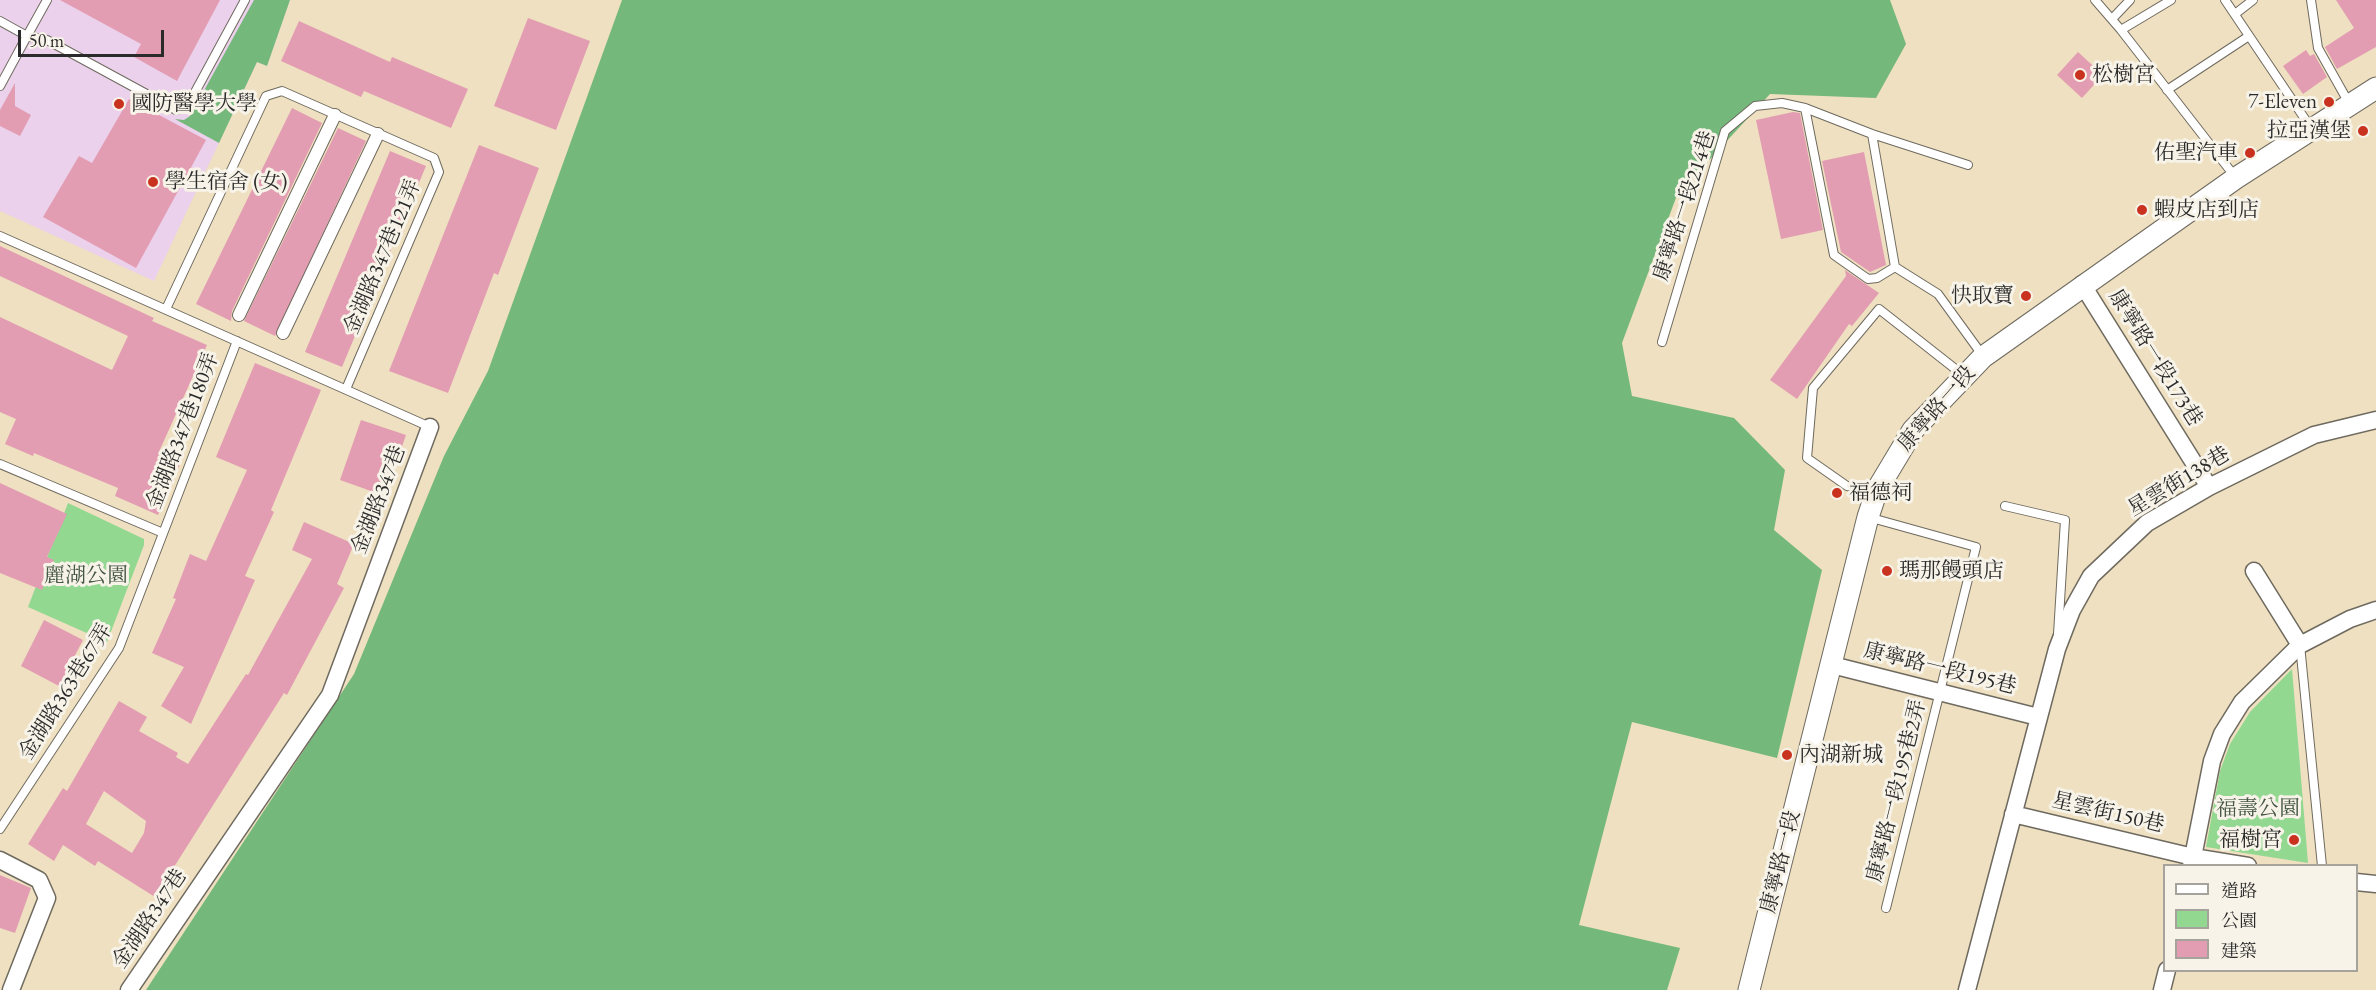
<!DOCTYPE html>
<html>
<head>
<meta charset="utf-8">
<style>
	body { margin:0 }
	#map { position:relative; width:2376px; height:990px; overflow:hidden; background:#eee0c0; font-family:"EB Garamond","Noto Serif TC",serif }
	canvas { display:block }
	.legend { position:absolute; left:2163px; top:864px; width:195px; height:108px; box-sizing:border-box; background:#f7f3e8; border:2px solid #a5a39c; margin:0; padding:8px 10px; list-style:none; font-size:18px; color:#2b2b2b }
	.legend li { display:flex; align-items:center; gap:12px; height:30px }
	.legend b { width:30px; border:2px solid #a5a39c }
	.scale { position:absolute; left:18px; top:30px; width:146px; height:27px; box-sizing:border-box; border:3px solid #2b2b2b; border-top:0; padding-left:8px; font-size:18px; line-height:21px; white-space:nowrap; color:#2b2b2b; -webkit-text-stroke:4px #f7f3e8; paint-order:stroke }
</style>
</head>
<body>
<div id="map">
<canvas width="2376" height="990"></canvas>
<ul class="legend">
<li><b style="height:8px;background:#fff"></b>道路</li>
<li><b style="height:16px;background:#92d891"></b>公園</li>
<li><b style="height:16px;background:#e39db2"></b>建築</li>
</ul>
<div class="scale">50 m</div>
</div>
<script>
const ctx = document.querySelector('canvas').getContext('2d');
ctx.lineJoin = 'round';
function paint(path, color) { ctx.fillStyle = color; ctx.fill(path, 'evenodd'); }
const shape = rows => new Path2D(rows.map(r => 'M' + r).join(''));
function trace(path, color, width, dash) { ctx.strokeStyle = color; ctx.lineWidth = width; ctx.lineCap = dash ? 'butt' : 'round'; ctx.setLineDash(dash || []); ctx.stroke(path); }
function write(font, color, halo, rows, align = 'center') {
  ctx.font = font + ' "EB Garamond","Noto Serif TC",serif'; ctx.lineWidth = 6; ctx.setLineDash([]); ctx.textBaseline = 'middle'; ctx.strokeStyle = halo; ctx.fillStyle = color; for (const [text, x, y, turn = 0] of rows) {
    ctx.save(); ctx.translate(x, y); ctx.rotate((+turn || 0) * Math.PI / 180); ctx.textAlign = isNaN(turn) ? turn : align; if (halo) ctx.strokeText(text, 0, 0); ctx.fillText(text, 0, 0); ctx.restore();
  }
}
paint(shape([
	[0,0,290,0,267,66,257,62,154,281,0,211]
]), '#ebd1eb');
paint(shape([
	[68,503,144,539,144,545,107,642,28,607],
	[2292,669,2308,863,2206,847,2220,771,2230,744,2250,712]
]), '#92d891');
paint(shape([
	[254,0,290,0,267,66,257,62,219,143,175,119,184,120,190,116],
	[622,0,1890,0,1906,44,1876,98,1770,94,1677,195,1622,343,1632,396,1734,418,1785,470,1774,530,1822,570,1777,758,1632,722,1579,925,1680,948,1667,990,146,990,354,674,444,456,488,371]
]), '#75b87b');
paint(shape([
	[60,0,220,0,177,81,134,57,141,44],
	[2336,0,2376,0,2376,47,2337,69,2325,47,2354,28],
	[528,18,590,41,556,130,494,106],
	[299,21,390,62,392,57,468,89,451,128,364,91,361,97,281,61],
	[2306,50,2310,56,2314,54,2327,77,2303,94,2283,66],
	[2078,52,2103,75,2082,98,2057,75],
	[15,83,15,106,31,115,20,136,0,126,0,110],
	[129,99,206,140,136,268,43,217,79,156,92,163],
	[292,108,322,123,232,311,231,321,196,304],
	[1793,112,1800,113,1823,230,1781,239,1756,120],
	[338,128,366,141,275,336,244,321],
	[479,145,539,168,498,275,494,273,448,393,389,371],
	[390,151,426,166,342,367,305,352],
	[1864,152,1886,265,1870,272,1841,252,1822,161],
	[0,246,154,318,152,321,207,345,158,454,180,464,158,515,115,496,118,488,34,453,33,456,5,444,16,419,0,412,0,317,112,370,128,336,0,276],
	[1845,270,1879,293,1852,326,1849,324,1797,399,1770,380,1846,276],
	[255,363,321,390,271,510,274,512,245,576,255,580,191,724,161,706,184,667,152,653,176,599,173,598,190,554,206,561,247,470,216,457],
	[361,420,406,435,385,496,340,480],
	[0,483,67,514,47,557,54,560,42,590,0,573],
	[304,522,354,544,337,584,344,588,287,695,284,693,155,897,98,861,95,866,63,845,54,861,28,844,63,788,67,791,119,701,147,717,139,731,178,753,176,757,188,764,246,674,248,675,312,559,292,550],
	[104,791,146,821,144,833,132,853,86,824],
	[44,620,83,640,59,686,21,666],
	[0,875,31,888,15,933,0,928]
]), '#e39db2');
const service = shape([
	[2095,0,2121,30,2236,178],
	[2225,0,2311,128],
	[2311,0,2318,48,2350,105],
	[2235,14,2253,0],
	[2112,19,2130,0],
	[0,21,27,36,47,0],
	[2121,30,2171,0],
	[0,86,27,36,47,40,176,110,187,107,245,0],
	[2167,90,2249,36],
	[1805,108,1834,255,1868,279,1877,278,1895,267,1938,294,1983,356],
	[1872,134,1895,267],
	[0,236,430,427],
	[166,309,266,96,282,91,434,158,439,172,346,389],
	[1662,342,1725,131,1755,106,1782,103,1805,108,1872,134,1968,165],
	[0,464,163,533],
	[1877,490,1847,486,1807,458,1813,388,1879,309,1963,375],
	[2005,506,2065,520,2058,634],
	[1868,517,1976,547,1886,908],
	[2300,645,2322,866],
	[0,829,119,648,237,341]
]);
const pedestrian = shape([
	[239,315,335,115],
	[283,333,378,134]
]);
const minor = shape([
	[2082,284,2209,487],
	[2254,571,2300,645],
	[1832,665,2038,717],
	[2013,814,2193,857,2191,866],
	[0,860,39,880,47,898,11,990],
	[2248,866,2193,857,2212,761,2222,734,2242,702,2300,645,2350,619,2376,610],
	[2356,882,2376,884],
	[129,990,330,695,430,427],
	[1967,990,2057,649,2072,610,2091,576,2147,523,2209,487,2314,435,2376,420],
	[2162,990,2167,970]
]);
const tertiary = shape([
	[1749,990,1868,517,1877,490,1913,430,1983,357,2236,178,2376,88]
]);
trace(service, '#6f6a5f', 10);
trace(pedestrian, '#6f6a5f', 14);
trace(minor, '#6f6a5f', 19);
trace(tertiary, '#6f6a5f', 23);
trace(service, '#fff', 8);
trace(pedestrian, '#fff', 12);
trace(minor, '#fff', 16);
trace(tertiary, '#fff', 21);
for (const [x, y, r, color] of [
	[2080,75,6,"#c8321e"],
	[2329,102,6,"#c8321e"],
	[119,104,6,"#c8321e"],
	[2363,131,6,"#c8321e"],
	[2250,153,6,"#c8321e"],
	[153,182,6,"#c8321e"],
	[2142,210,6,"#c8321e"],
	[2026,296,6,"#c8321e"],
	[1837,493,6,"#c8321e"],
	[1887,571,6,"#c8321e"],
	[1787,755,6,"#c8321e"],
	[2294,840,6,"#c8321e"]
]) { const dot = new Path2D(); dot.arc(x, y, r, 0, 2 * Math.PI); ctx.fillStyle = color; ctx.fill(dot); trace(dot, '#f7f3e8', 2); }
write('21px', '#2b2b2b', '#f7f3e8', [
	["松樹宮",2092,75],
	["7-Eleven",2317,102,"right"],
	["國防醫學大學",131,104],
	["拉亞漢堡",2351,131,"right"],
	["佑聖汽車",2238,153,"right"],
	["學生宿舍 (女)",165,182],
	["蝦皮店到店",2154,210],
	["快取寶",2014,296,"right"],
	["福德祠",1849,493],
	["瑪那饅頭店",1899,571],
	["內湖新城",1799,755],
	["福樹宮",2282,840,"right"]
], 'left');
write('21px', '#2b2b2b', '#f7f3e8', [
	["康寧路一段214巷",1685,206,-72],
	["金湖路347巷121弄",383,257,-67],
	["康寧路一段173巷",2155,358,58],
	["康寧路一段",1937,409,-49],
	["金湖路347巷180弄",183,431,-69],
	["星雲街138巷",2179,482,-31],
	["金湖路347巷",379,500,-69],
	["康寧路一段195巷",1940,669,14],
	["金湖路363巷67弄",66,692,-58],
	["康寧路一段195巷2弄",1897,791,-76],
	["星雲街150巷",2108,813,13],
	["康寧路一段",1781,862,-76],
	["金湖路347巷",150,919,-56]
]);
write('21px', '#455644', '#f7f3e8', [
	["麗湖公園",86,576],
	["福壽公園",2258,809]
]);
</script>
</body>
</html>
